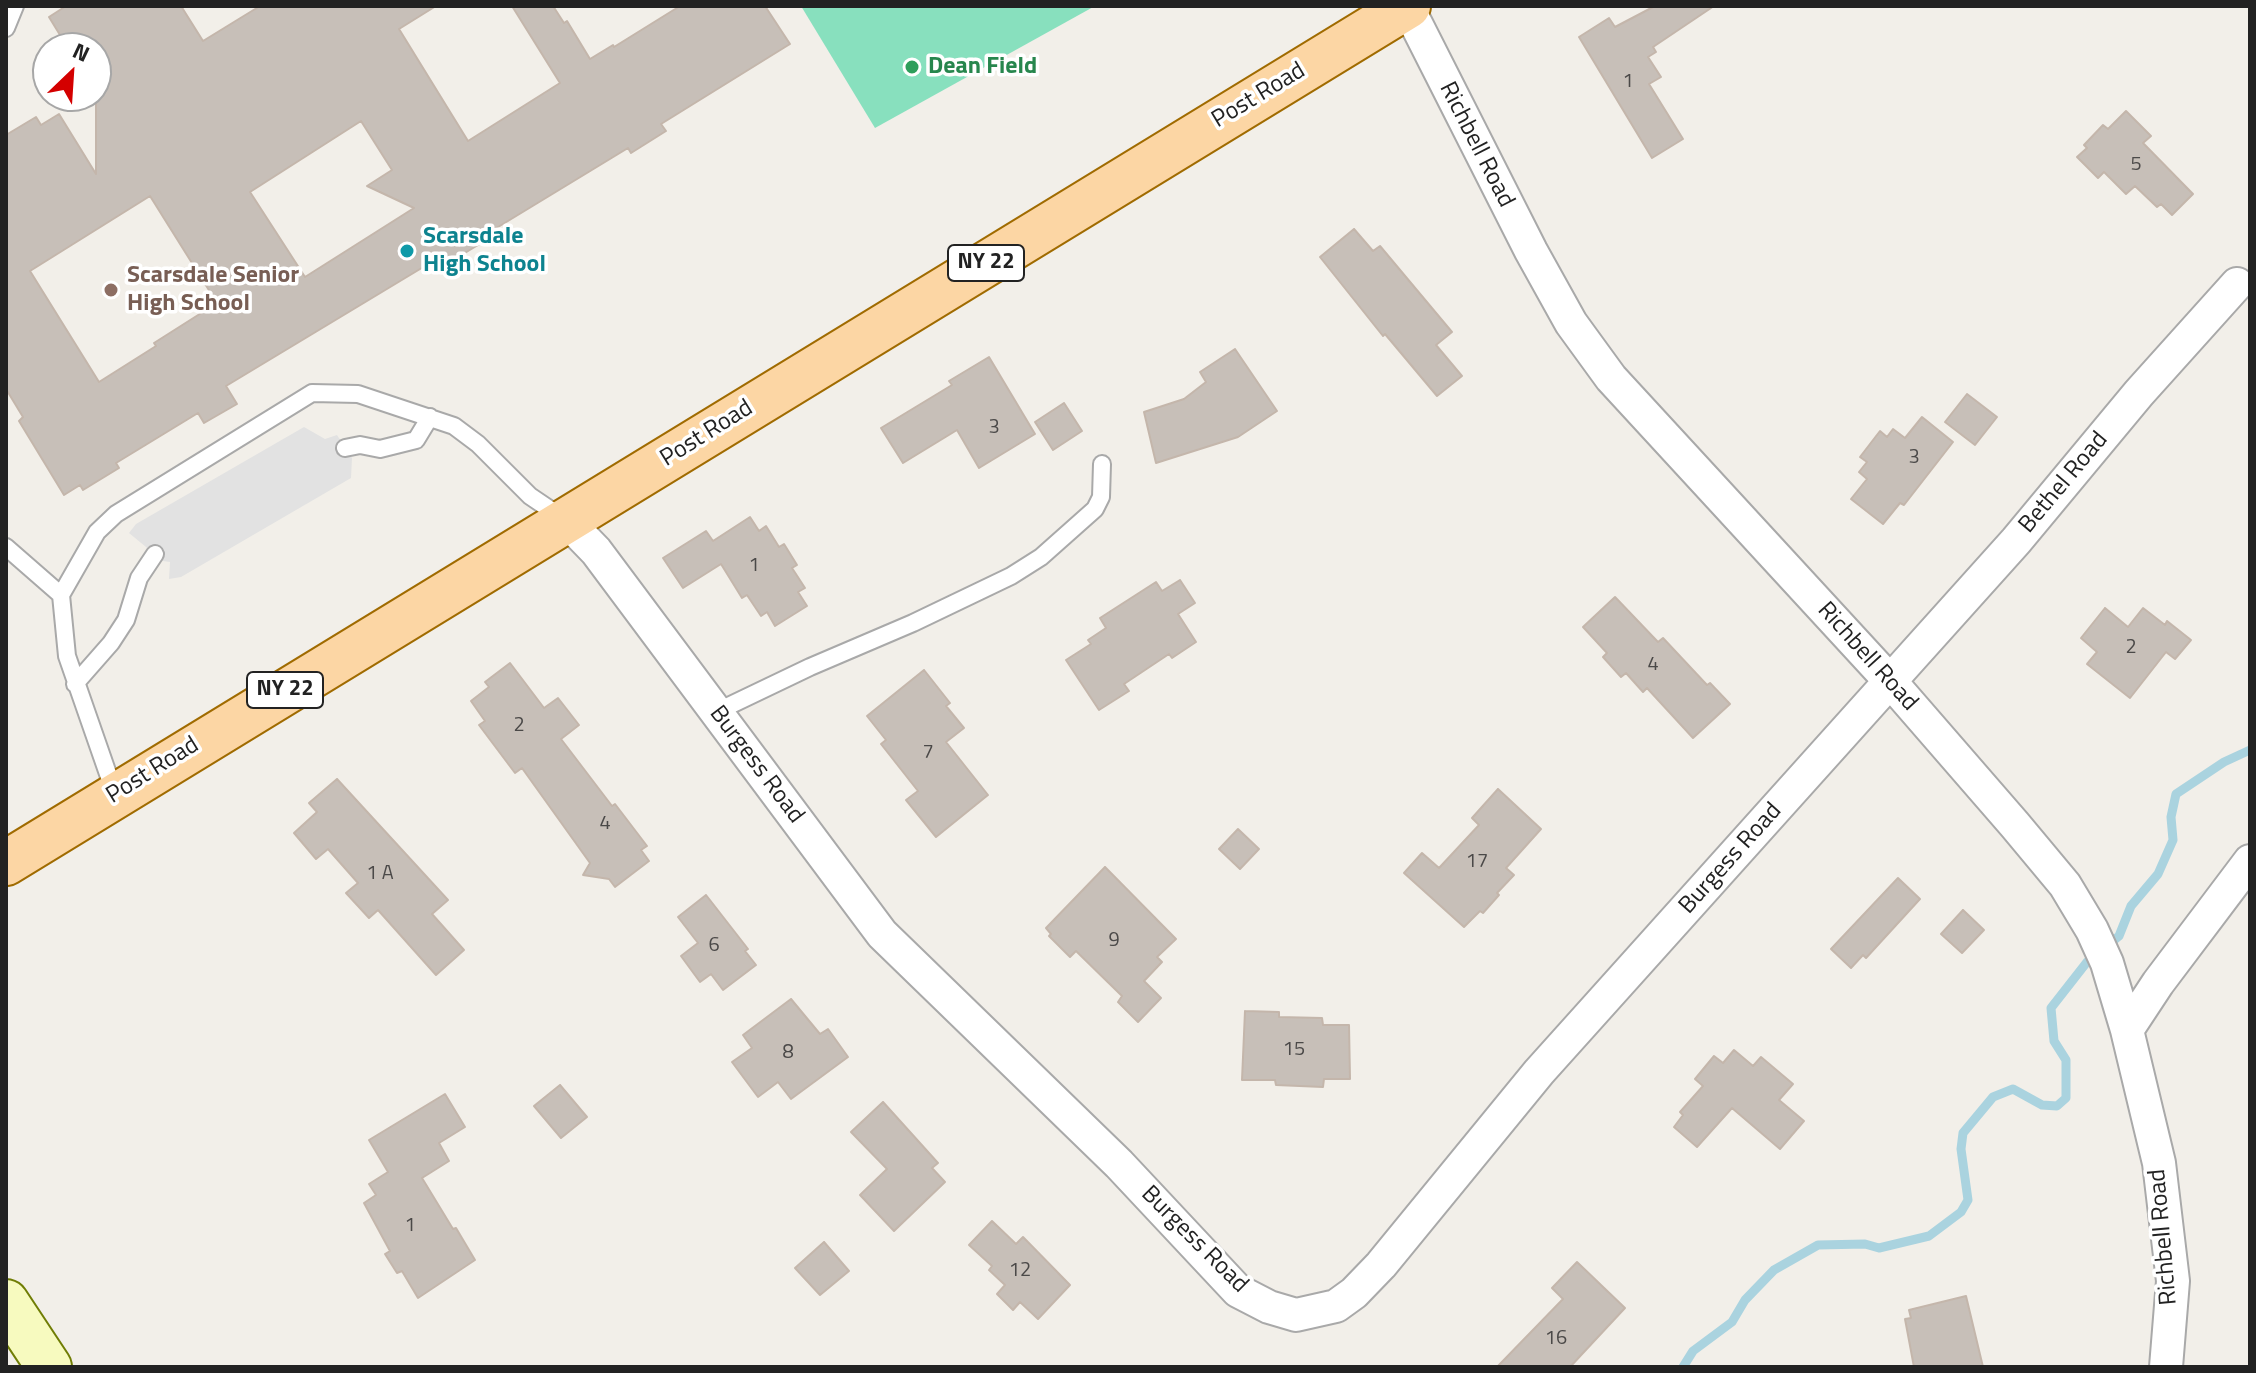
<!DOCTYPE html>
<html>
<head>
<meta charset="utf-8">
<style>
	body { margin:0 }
	#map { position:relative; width:2256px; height:1373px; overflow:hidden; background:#f2efe9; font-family:"Titillium Web",sans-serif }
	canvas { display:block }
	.frame { position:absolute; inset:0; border:8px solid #222; pointer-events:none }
	.north { position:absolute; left:32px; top:32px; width:80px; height:80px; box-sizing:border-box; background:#fff; border:2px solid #a7a7a7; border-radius:50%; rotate:25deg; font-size:22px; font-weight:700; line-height:32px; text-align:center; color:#222 }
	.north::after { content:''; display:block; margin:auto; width:28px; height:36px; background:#d40000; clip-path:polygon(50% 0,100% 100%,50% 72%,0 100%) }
</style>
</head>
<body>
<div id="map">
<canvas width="2256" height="1373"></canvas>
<div class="frame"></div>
<div class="north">N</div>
</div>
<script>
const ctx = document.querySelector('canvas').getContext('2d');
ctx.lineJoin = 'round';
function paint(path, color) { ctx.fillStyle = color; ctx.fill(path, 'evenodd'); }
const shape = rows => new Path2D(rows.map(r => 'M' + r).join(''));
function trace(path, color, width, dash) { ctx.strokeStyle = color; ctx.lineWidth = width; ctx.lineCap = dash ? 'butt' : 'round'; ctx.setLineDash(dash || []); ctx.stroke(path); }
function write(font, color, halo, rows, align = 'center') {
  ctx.font = font + ' "Titillium Web",sans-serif'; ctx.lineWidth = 7; ctx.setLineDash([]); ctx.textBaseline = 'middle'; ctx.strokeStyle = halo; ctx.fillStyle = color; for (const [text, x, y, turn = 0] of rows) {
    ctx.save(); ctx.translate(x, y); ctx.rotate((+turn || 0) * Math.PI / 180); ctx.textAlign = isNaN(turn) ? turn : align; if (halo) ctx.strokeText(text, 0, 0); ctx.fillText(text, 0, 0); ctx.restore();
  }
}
paint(shape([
	[801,6,1095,6,875,128]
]), '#88e0be');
paint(shape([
	[304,427,325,439,337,435,352,458,351,478,181,577,169,579,170,562,163,561,129,533,136,524]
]), '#e2e2e2');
trace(shape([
	[1683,1367,1693,1351,1732,1322,1745,1300,1774,1270,1818,1245,1865,1244,1879,1248,1929,1236,1961,1212,1968,1200,1961,1149,1963,1133,1993,1097,2013,1089,2042,1105,2057,1106,2066,1098,2066,1060,2054,1041,2051,1008,2087,962,2119,936,2131,906,2158,874,2173,840,2171,817,2176,794,2224,762,2250,750]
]), '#aad3df', 9);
const building = shape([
	[66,6,181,6,203,41,260,6,436,6,399,29,468,141,560,83,512,6,553,6,564,23,567,21,590,59,613,45,614,47,680,6,765,6,790,44,661,124,666,131,631,153,628,148,480,238,483,242,440,268,435,260,226,386,237,404,204,423,198,413,116,463,119,468,83,490,80,485,64,495,19,421,23,417,6,389,6,135,36,117,41,125,59,114,96,174,96,48,68,48,49,17,66,6],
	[361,121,392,170,367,186,414,208,305,277,250,192,361,121],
	[150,196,217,303,154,343,156,346,99,382,30,271,150,196],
	[1655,6,1714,6,1653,47,1656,52,1648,57,1661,77,1649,84,1683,139,1652,158,1579,37,1609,18,1615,27,1655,6],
	[2126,111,2151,136,2143,143,2193,194,2172,215,2161,204,2157,207,2135,186,2126,194,2104,172,2098,178,2077,157,2087,148,2084,145,2103,125,2108,129,2126,111],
	[1354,229,1373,251,1380,246,1452,332,1436,345,1462,376,1437,396,1385,334,1383,336,1320,257,1354,229],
	[1235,349,1277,411,1238,437,1156,463,1144,412,1184,399,1206,382,1200,372,1235,349],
	[989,357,1035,434,979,468,957,430,903,463,881,428,952,385,949,381,989,357],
	[1967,394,1997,417,1975,445,1945,422,1967,394],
	[1064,403,1082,431,1053,450,1035,422,1064,403],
	[1922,417,1953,442,1904,505,1900,503,1883,524,1851,499,1867,479,1859,472,1867,462,1860,457,1880,431,1887,437,1893,429,1905,438,1922,417],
	[750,517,759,531,766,526,779,547,784,544,797,565,792,568,805,588,798,592,807,606,775,626,767,612,761,616,747,595,742,598,721,564,683,588,663,558,706,531,713,541,750,517],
	[1180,580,1195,603,1178,614,1196,642,1172,658,1169,654,1124,684,1129,691,1099,710,1066,660,1091,644,1088,640,1106,628,1100,618,1156,582,1162,591,1180,580],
	[1615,597,1658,642,1663,638,1707,685,1710,683,1730,704,1693,738,1647,688,1643,692,1626,673,1621,677,1603,657,1607,653,1583,627,1615,597],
	[2105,608,2128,627,2143,608,2165,625,2167,621,2191,640,2175,659,2166,652,2130,698,2087,664,2097,652,2081,638,2105,608],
	[510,663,544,708,558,698,579,725,561,739,612,806,615,804,647,846,641,850,649,861,615,887,609,879,583,875,590,863,522,768,515,773,479,725,485,721,471,701,489,687,485,682,510,663],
	[924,670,950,703,946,706,964,728,946,742,988,795,936,837,906,800,918,791,881,744,886,740,867,716,924,670],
	[337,779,448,900,432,914,464,950,436,975,378,910,369,918,346,893,358,883,328,849,316,859,294,833,317,812,309,803,337,779],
	[1498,789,1541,829,1506,868,1514,875,1497,893,1499,895,1483,913,1480,911,1464,927,1404,873,1422,853,1439,868,1479,825,1472,818,1498,789],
	[1238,829,1259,849,1240,869,1219,849,1238,829],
	[1105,867,1176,939,1157,957,1162,962,1144,981,1161,998,1138,1022,1118,1002,1122,996,1076,951,1070,957,1049,936,1051,934,1046,928,1105,867],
	[1898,878,1920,899,1866,958,1863,955,1851,968,1831,949,1898,878],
	[706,895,748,949,745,951,756,965,723,990,711,974,700,982,681,956,698,943,678,917,706,895],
	[1963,910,1984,930,1962,953,1941,934,1963,910],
	[791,999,820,1034,828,1029,848,1057,791,1099,778,1082,758,1097,732,1062,752,1048,743,1035,791,999],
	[1245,1011,1279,1012,1279,1017,1322,1018,1323,1025,1349,1025,1350,1079,1324,1079,1323,1087,1276,1085,1275,1080,1242,1080,1245,1011],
	[1734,1050,1753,1066,1761,1057,1793,1084,1779,1100,1804,1121,1780,1149,1732,1108,1697,1147,1674,1127,1683,1115,1680,1112,1703,1086,1695,1079,1714,1056,1723,1063,1734,1050],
	[560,1085,587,1117,561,1138,534,1106,560,1085],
	[445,1094,465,1127,439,1143,449,1161,422,1178,453,1229,456,1228,475,1260,418,1298,402,1271,397,1273,385,1254,390,1251,364,1203,376,1195,369,1184,388,1172,369,1140,445,1094],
	[883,1102,938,1163,932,1168,945,1182,894,1231,860,1195,887,1169,851,1132,883,1102],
	[992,1221,1016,1244,1023,1237,1070,1285,1038,1319,1020,1302,1013,1310,997,1294,1005,1285,989,1270,992,1266,969,1245,992,1221],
	[824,1242,849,1271,820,1295,795,1268,824,1242],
	[1577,1262,1625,1308,1570,1367,1497,1367,1563,1299,1552,1288,1577,1262],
	[1966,1296,1983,1367,1914,1367,1905,1319,1911,1318,1909,1310,1966,1296]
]);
paint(building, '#c7bfb8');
trace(building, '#c4b6ab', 2);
const lane = shape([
	[6,28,15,6],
	[345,448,360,445,380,449,416,440,430,417],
	[6,547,61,595],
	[75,684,111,643,126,620,139,578,155,554],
	[716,712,810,667,913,623,1011,576,1041,557,1095,509,1101,497,1102,464],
	[115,794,67,656,61,595,97,532,116,514,312,393,358,394,454,426,478,444,530,496,564,519]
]);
const street = shape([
	[1407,6,1531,251,1571,323,1611,378,1890,681,2015,825,2065,885,2092,930,2107,963,2127,1030,2159,1163,2173,1281,2166,1367],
	[566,520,596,551,882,934,1119,1164,1238,1291,1269,1307,1296,1315,1336,1306,1354,1293,1381,1265,1539,1072,2016,541,2139,393,2237,284],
	[2127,1030,2158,983,2250,861]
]);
const secondary = shape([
	[6,1302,49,1367]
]);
const primary = shape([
	[6,863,1408,6]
]);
trace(lane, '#a9a9a9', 20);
trace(street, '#a9a9a9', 36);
trace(secondary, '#707d05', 48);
trace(primary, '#a06b00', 48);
trace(lane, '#fff', 16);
trace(street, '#fff', 32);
trace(secondary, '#f7fabf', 44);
trace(primary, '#fcd6a4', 44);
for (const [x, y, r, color] of [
	[912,67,8,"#2e9e5b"],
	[407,251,8,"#0f9aa8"],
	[111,290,8,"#8d6e63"]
]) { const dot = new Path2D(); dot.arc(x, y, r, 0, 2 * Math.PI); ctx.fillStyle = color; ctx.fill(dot); trace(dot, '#fff', 3); }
write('20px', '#4b4948', null, [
	["1",1628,82],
	["5",2136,165],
	["3",994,428],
	["3",1914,458],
	["1",754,566],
	["2",2131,648],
	["4",1653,665],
	["2",519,726],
	["7",928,753],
	["4",605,824],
	["17",1477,862],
	["1 A",380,874],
	["9",1114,941],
	["6",714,946],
	["15",1294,1050],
	["8",788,1053],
	["1",410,1226],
	["12",1020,1271],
	["16",1556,1339]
]);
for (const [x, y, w] of [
	[986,263,76],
	[285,690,76]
]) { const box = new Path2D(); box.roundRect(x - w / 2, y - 18, w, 36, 6); ctx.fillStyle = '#fff'; ctx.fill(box); trace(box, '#222', 2); }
write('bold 22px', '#222', null, [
	["NY 22",986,263],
	["NY 22",285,690]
]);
write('bold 24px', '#27864d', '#fff', [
	["Dean Field",928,67]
], 'left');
write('24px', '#222', '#fff', [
	["Post Road",1259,96,-31],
	["Richbell Road",1476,145,63],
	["Post Road",707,434,-32],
	["Bethel Road",2064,483,-50],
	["Richbell Road",1867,657,48],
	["Burgess Road",756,765,53],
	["Post Road",153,771,-32],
	["Burgess Road",1731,859,-48],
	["Richbell Road",2164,1237,-95],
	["Burgess Road",1194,1240,45]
]);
write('bold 24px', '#0d838f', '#fff', [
	["Scarsdale",423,237],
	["High School",423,265]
], 'left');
write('bold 24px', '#785e54', '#fff', [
	["Scarsdale Senior",127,276],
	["High School",127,304]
], 'left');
</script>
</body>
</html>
